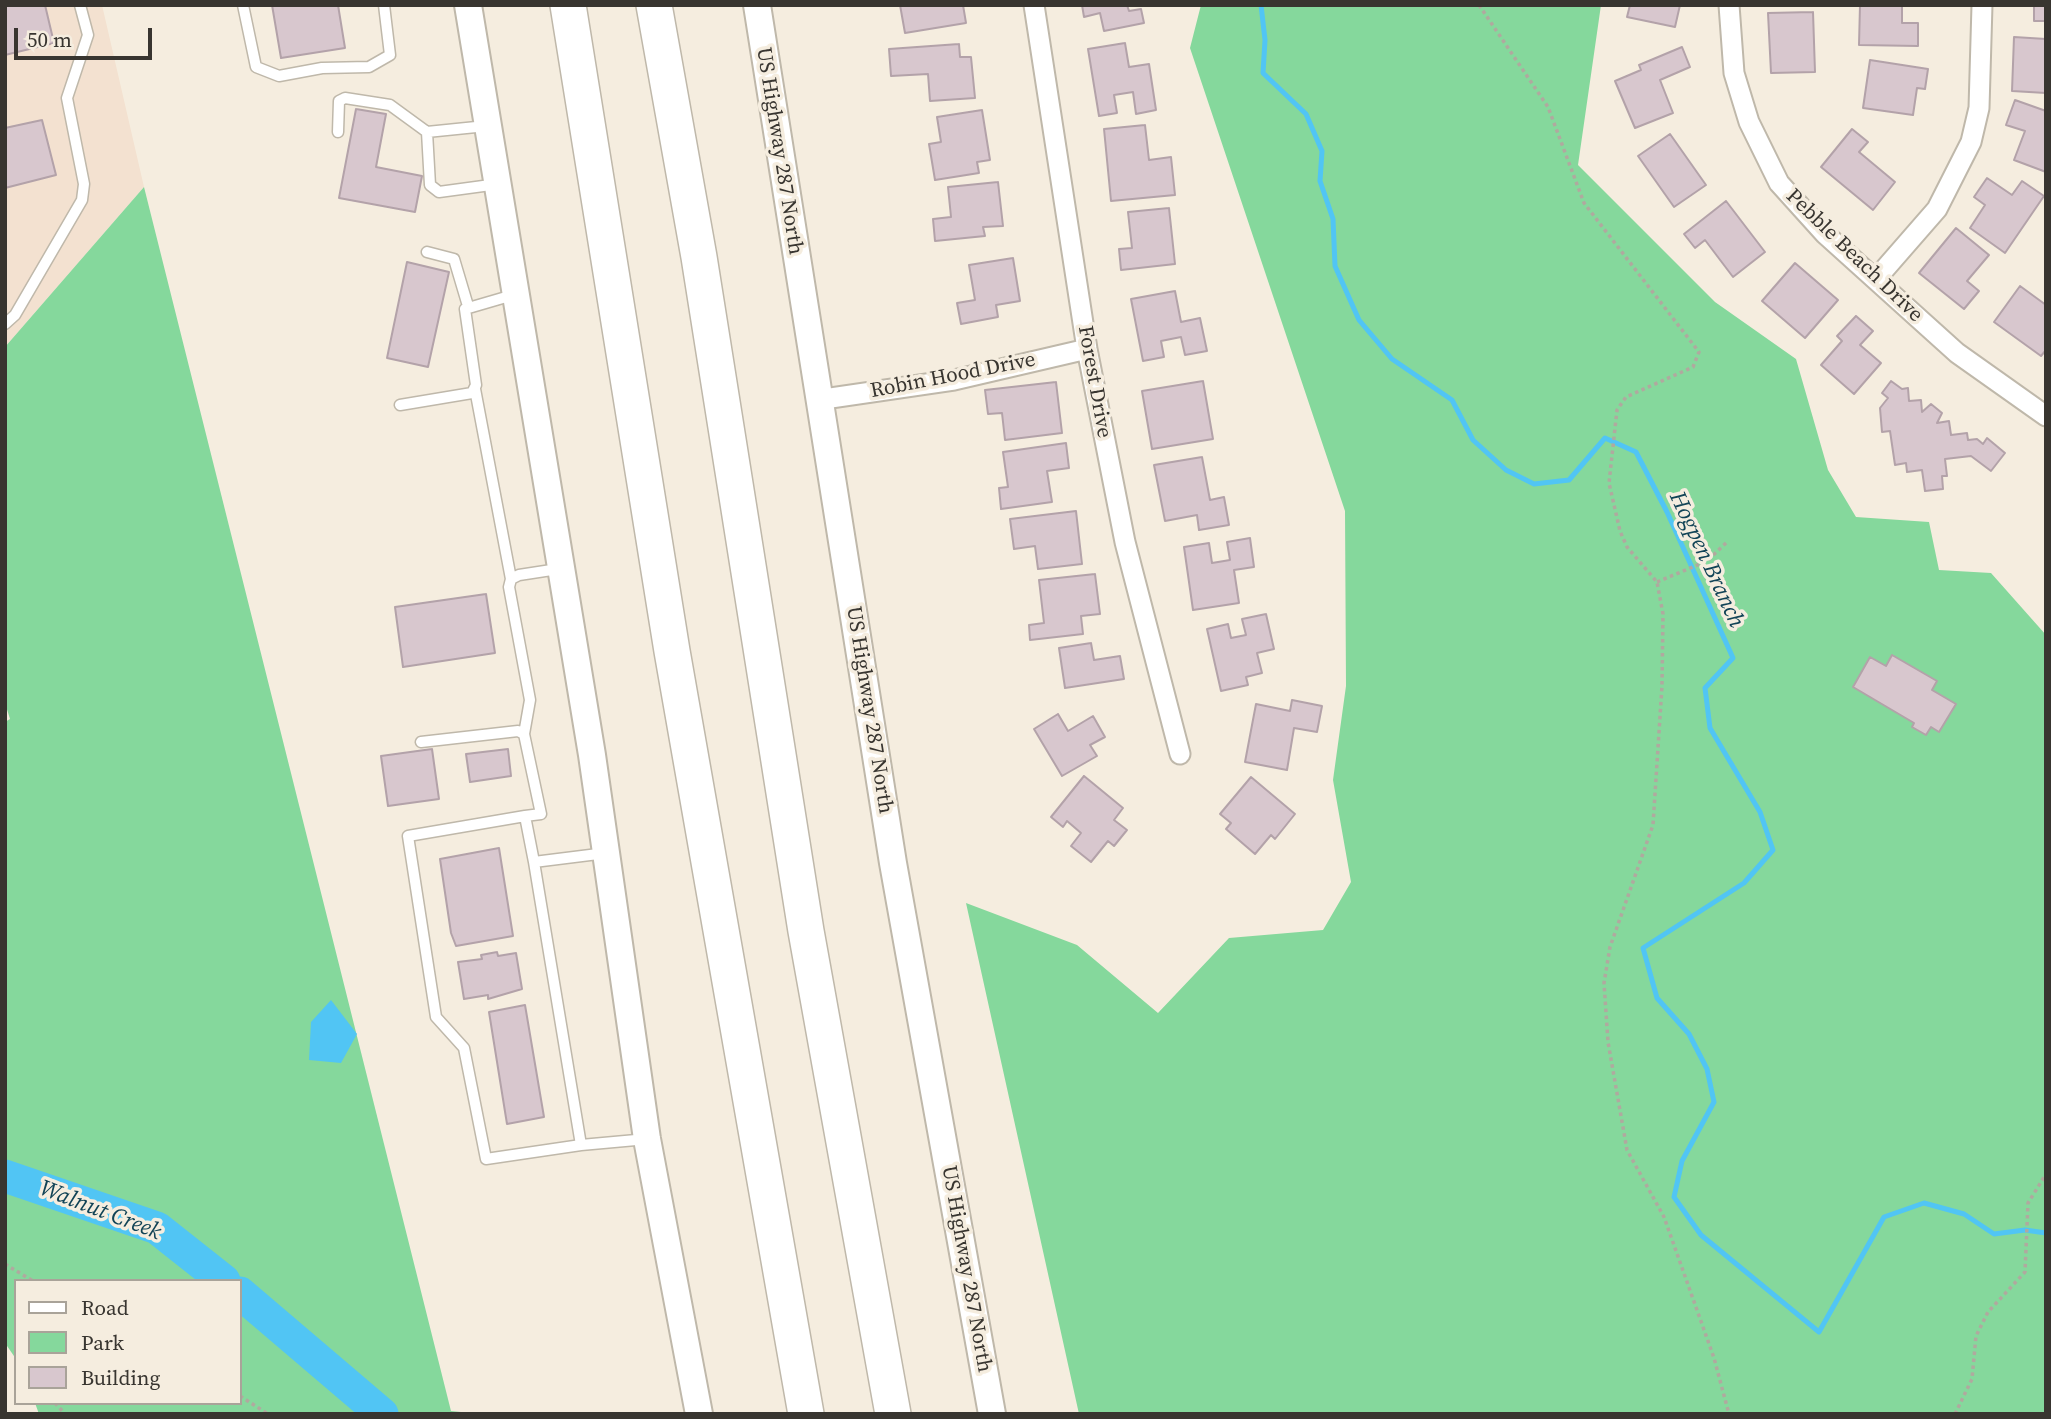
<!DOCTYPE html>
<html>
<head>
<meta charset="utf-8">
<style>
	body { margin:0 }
	#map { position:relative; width:2051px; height:1419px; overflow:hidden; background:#f5eddf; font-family:"Source Serif 4",serif }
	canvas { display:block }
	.frame { position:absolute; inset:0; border:7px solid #383530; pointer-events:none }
	.legend { position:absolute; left:14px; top:1279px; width:228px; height:126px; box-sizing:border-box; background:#f5eddf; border:2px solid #a9a399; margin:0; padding:9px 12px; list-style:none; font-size:21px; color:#383530 }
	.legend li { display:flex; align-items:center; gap:14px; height:35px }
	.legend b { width:35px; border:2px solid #a9a399 }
	.scale { position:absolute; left:14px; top:28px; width:138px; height:32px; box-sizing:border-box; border:4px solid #383530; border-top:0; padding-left:9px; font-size:21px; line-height:24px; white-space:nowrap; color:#383530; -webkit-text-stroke:5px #f5eddf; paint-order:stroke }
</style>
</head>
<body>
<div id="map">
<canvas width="2051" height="1419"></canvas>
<div class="frame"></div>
<ul class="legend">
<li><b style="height:9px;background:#fff"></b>Road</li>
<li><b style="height:19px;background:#85d89c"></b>Park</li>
<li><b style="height:19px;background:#d8c7ce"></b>Building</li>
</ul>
<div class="scale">50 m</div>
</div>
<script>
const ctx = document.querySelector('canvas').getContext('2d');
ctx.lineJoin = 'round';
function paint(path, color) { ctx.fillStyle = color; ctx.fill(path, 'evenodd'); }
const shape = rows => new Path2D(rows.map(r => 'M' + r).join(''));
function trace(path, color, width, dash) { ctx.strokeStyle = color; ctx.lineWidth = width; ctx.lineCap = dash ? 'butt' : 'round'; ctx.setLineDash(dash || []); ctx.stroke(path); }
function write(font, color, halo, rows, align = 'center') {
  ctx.font = font + ' "Source Serif 4",serif'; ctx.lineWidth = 7; ctx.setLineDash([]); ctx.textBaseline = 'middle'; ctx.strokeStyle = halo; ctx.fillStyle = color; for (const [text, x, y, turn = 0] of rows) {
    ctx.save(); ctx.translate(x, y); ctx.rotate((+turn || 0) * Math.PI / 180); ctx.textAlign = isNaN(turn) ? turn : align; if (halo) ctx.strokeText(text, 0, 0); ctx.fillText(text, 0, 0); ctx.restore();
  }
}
paint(shape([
	[5,5,102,5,144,187,5,347]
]), '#f3e1d0');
paint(shape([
	[1201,5,1601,5,1578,165,1715,302,1796,359,1828,470,1856,517,1929,522,1939,570,1991,573,2046,635,2046,1414,1079,1414,966,903,1077,945,1158,1013,1229,938,1323,930,1351,882,1333,780,1346,686,1345,511,1190,48],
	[144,187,451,1411,481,1414,39,1414,35,1403,240,1403,240,1281,16,1281,16,1359,5,1343,5,722,10,719,5,703,5,347]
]), '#85d89c');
paint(shape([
	[331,1000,357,1034,341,1063,309,1060,311,1022]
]), '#51c5f4');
trace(shape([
	[1261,5,1265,40,1263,73,1306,114,1322,151,1320,181,1333,219,1335,266,1359,320,1392,359,1452,400,1473,440,1506,470,1534,484,1569,480,1605,438,1636,452,1667,512,1733,658,1705,688,1710,728,1760,812,1773,850,1744,883,1643,948,1657,998,1689,1034,1707,1069,1714,1102,1682,1161,1674,1197,1701,1235,1819,1332,1884,1217,1924,1203,1964,1214,1994,1234,2025,1230,2046,1233]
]), '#51c5f4', 5);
trace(shape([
	[5,1176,157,1228,224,1281],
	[240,1293,382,1414]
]), '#51c5f4', 33);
const building = shape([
	[5,5,45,5,54,43,5,55,5,5],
	[272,5,338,5,345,48,281,58,272,5],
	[900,5,963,5,966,23,905,33,900,5],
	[1082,5,1127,5,1129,11,1141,9,1144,23,1104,31,1100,13,1084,17,1082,5],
	[1630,5,1680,5,1675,27,1627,17,1630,5],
	[1860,5,1902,5,1902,23,1918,23,1918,46,1859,45,1860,5],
	[2034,5,2046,5,2046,21,2034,21,2034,5],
	[1813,12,1815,72,1771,73,1768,13,1813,12],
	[2014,37,2046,39,2046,93,2012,91,2014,37],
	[1125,43,1129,67,1149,64,1156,110,1136,114,1133,92,1114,95,1117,113,1099,116,1088,49,1125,43],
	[959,44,960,57,971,57,975,98,930,101,928,74,891,76,889,49,959,44],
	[1682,47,1690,67,1660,80,1673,113,1635,128,1615,81,1641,70,1639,65,1682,47],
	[1870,60,1928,69,1925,89,1917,88,1913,115,1863,108,1870,60],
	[2015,100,2046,111,2046,172,2014,160,2025,131,2006,125,2015,100],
	[356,109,386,114,376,167,422,176,415,212,339,198,356,109],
	[982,110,990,160,977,162,979,173,935,180,929,144,941,142,937,117,982,110],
	[42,120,56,175,5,188,5,128,42,120],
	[1145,125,1149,160,1171,157,1175,195,1111,201,1104,129,1145,125],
	[1852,129,1868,142,1859,152,1895,182,1873,210,1821,167,1852,129],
	[1670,134,1706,185,1674,207,1638,156,1670,134],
	[1987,178,2012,195,2022,181,2044,196,2005,253,1970,228,1985,205,1974,197,1987,178],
	[998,182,1003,226,983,227,985,236,935,241,933,219,951,217,948,187,998,182],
	[1726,201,1765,252,1733,277,1705,240,1695,248,1684,234,1726,201],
	[1169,208,1175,264,1121,270,1119,249,1132,248,1128,212,1169,208],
	[1956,228,1989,255,1967,281,1979,291,1964,309,1919,273,1956,228],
	[1013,258,1020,301,996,305,998,317,961,324,957,303,975,300,969,265,1013,258],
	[407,262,449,272,428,367,387,358,407,262],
	[1795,263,1838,300,1805,338,1762,301,1795,263],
	[2020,286,2046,305,2046,350,2041,356,1994,322,2020,286],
	[1175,291,1181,322,1200,318,1207,351,1185,355,1181,337,1161,341,1164,357,1143,361,1131,299,1175,291],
	[1856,316,1873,331,1860,345,1881,363,1854,394,1821,365,1842,341,1837,336,1856,316],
	[1203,381,1213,439,1152,449,1142,391,1203,381],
	[1891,381,1902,389,1908,388,1909,401,1921,400,1922,412,1931,404,1942,413,1937,423,1949,421,1951,435,1967,433,1968,440,1977,439,1983,444,1987,438,2005,453,1991,471,1971,456,1945,459,1947,476,1942,476,1943,489,1925,491,1922,470,1907,472,1906,463,1895,465,1890,431,1882,432,1880,408,1888,398,1882,393,1891,381],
	[1056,382,1062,433,1005,440,1002,413,988,414,985,390,1056,382],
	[1066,443,1069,468,1047,471,1052,502,1001,509,999,488,1008,487,1003,452,1066,443],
	[1202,457,1210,500,1224,497,1229,525,1199,530,1197,515,1165,521,1154,465,1202,457],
	[1076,511,1082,564,1038,569,1035,546,1014,549,1010,519,1076,511],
	[1250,538,1254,567,1234,570,1239,603,1193,610,1184,547,1209,543,1212,563,1230,560,1227,542,1250,538],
	[1095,574,1100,614,1081,616,1083,634,1030,640,1029,625,1044,623,1039,580,1095,574],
	[486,594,495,653,403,667,395,607,486,594],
	[1266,614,1274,649,1257,653,1262,673,1246,677,1248,685,1221,691,1207,629,1228,624,1231,638,1246,635,1242,619,1266,614],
	[1091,643,1094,660,1120,656,1124,679,1065,688,1059,648,1091,643],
	[1892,655,1937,681,1932,690,1956,704,1939,732,1931,727,1926,735,1912,727,1914,723,1853,687,1870,657,1886,666,1892,655],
	[1292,700,1322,706,1317,732,1294,728,1287,770,1245,762,1256,704,1290,711,1292,700],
	[1058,714,1068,731,1093,716,1105,737,1090,745,1097,756,1062,776,1034,729,1058,714],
	[432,749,439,799,388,806,381,756,432,749],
	[508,749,511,776,470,782,466,754,508,749],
	[1084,776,1123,808,1114,820,1127,830,1114,846,1108,841,1091,862,1071,846,1081,833,1067,821,1063,827,1051,817,1084,776],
	[1251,777,1295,814,1275,839,1271,835,1255,854,1226,829,1231,823,1220,814,1251,777],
	[499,848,513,936,456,946,451,933,440,859,499,848],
	[497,952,498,956,516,953,522,989,488,999,488,995,464,999,458,962,482,959,481,955,497,952],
	[525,1005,544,1117,507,1124,489,1012,525,1005]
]);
paint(building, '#d8c7ce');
trace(building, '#b3a2a9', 2);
const service = shape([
	[243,5,256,67,279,76,322,68,369,67,390,55,384,5],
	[486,126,427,132,430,185,439,192,498,184],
	[338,132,339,101,345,98,390,105,427,132],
	[427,252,454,259,468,306],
	[5,324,15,315,82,200,84,184,67,98,88,35,80,5],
	[475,389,511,579],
	[400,405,472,393,476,385,465,309,513,295],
	[524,734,530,700,509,587,511,579,519,575,558,569],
	[421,742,518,731,524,734,541,814,525,816],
	[534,862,581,1145,647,1139],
	[581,1145,486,1159,464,1048,436,1017,408,836,525,816,534,862,606,853]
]);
const minor = shape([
	[1034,5,1087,349,1125,542,1180,754],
	[1729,5,1734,73,1749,122,1779,183,1825,234,1957,353,2046,416],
	[1876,279,1937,209,1971,142,1979,108,1982,5],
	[817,400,954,380,1087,349]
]);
const secondary = shape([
	[468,5,592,755,647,1139,699,1414],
	[757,5,893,863,992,1414]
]);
const motorway = shape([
	[568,5,672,651,806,1414],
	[654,5,699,257,806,931,893,1414]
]);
trace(service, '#bfb8aa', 13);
trace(minor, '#bfb8aa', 23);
trace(secondary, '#bfb8aa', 30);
trace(motorway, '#bfb8aa', 38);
trace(shape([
	[1479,5,1548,107,1584,203,1699,352,1693,367,1626,397,1617,410,1609,483,1620,531,1627,547,1657,582,1663,614,1662,686,1653,825,1610,947,1604,983,1608,1042,1627,1150,1664,1217,1714,1358,1729,1414],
	[1657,582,1707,561,1727,542],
	[5,1264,33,1281],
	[240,1396,268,1414],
	[55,1403,65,1414],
	[1955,1414,1972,1379,1976,1336,1988,1312,2025,1272,2028,1203,2046,1174]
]), '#b0a99f', 3.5, [3.5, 3.5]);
trace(service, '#fff', 10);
trace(minor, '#fff', 19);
trace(secondary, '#fff', 26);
trace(motorway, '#fff', 35);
write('21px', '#383530', '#f5eddf', [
	["US Highway 287 North",779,151,81],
	["Pebble Beach Drive",1854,256,44],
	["Robin Hood Drive",953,376,-11],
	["Forest Drive",1094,382,80],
	["US Highway 287 North",869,710,81],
	["US Highway 287 North",966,1269,80]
]);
write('italic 23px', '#114356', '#f5eddf', [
	["Hogpen Branch",1706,560,65],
	["Walnut Creek",100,1211,21]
]);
</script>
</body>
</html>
